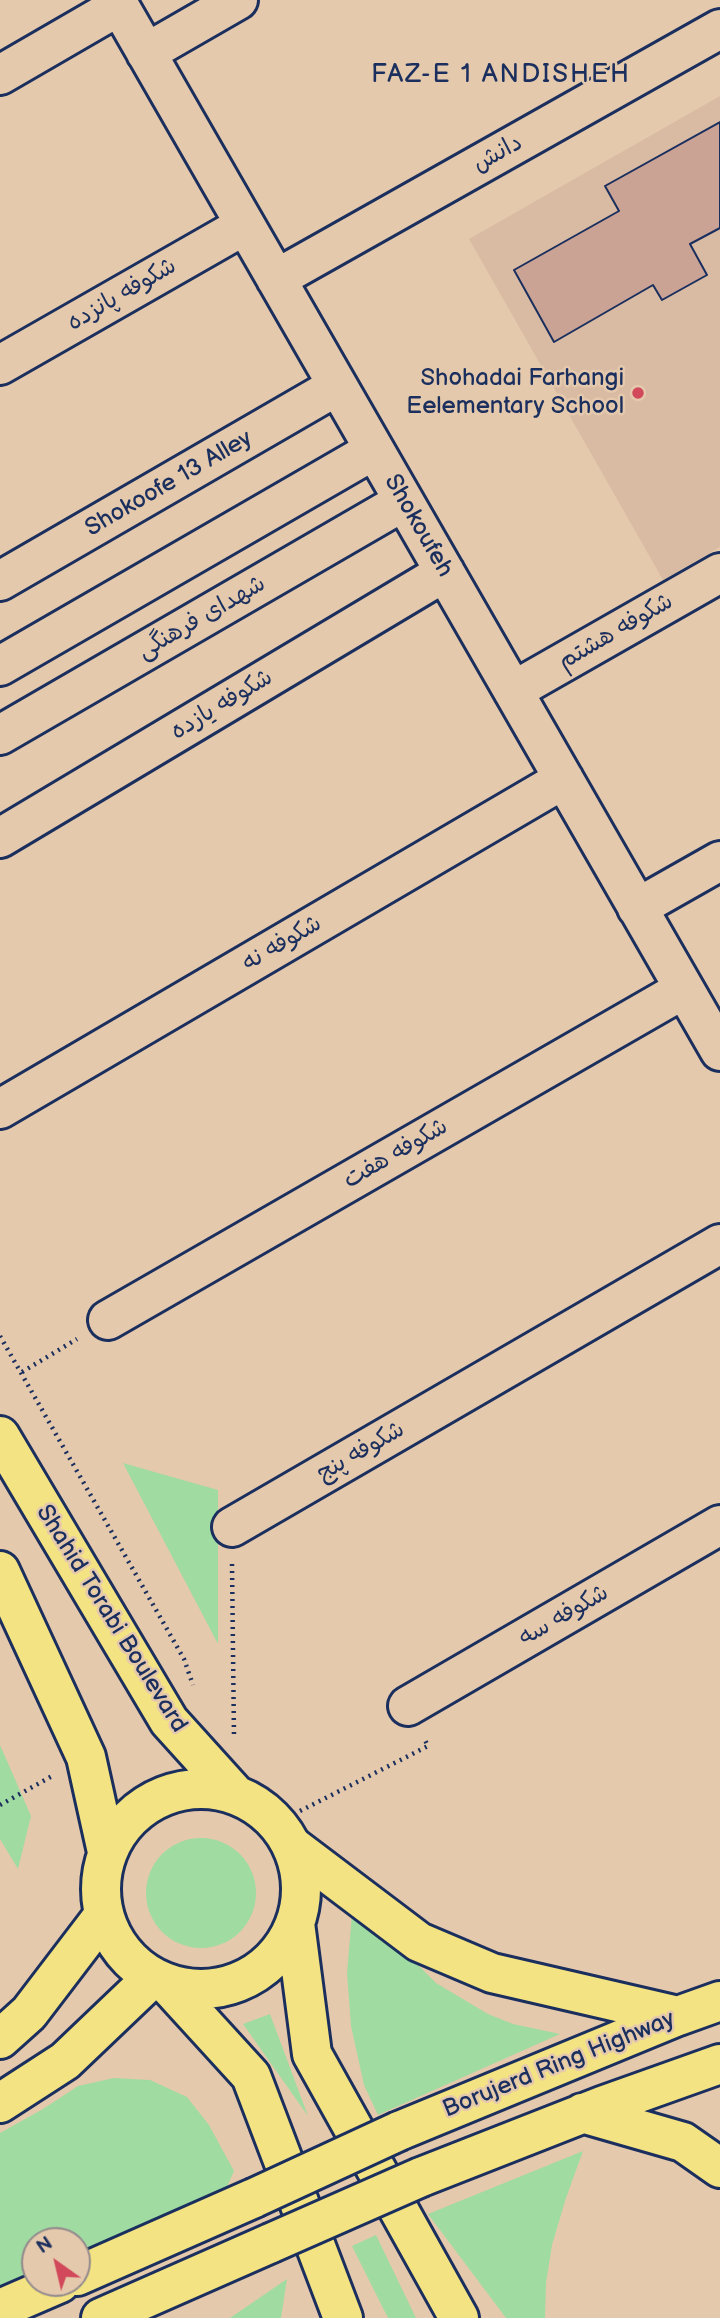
<!DOCTYPE html>
<html>
<head>
<meta charset="utf-8">
<style>
	body { margin:0 }
	#map { position:relative; width:720px; height:2318px; overflow:hidden; background:#e5c9ac; font-family:"Balsamiq Sans",sans-serif }
	canvas { display:block }
	.north { position:absolute; left:21px; top:2227px; width:70px; height:70px; box-sizing:border-box; background:#e5c9ac; border:2px solid #948b8d; border-radius:50%; rotate:326deg; font-size:19px; font-weight:700; line-height:28px; text-align:center; color:#1b2f5e }
	.north::after { content:''; display:block; margin:auto; width:24px; height:32px; background:#d1495b; clip-path:polygon(50% 0,100% 100%,50% 72%,0 100%) }
</style>
</head>
<body>
<div id="map">
<canvas width="720" height="2318"></canvas>
<div class="north">N</div>
</div>
<script>
const ctx = document.querySelector('canvas').getContext('2d');
ctx.lineJoin = 'round';
function paint(path, color) { ctx.fillStyle = color; ctx.fill(path, 'evenodd'); }
const shape = rows => new Path2D(rows.map(r => 'M' + r).join(''));
function trace(path, color, width, dash) { ctx.strokeStyle = color; ctx.lineWidth = width; ctx.lineCap = dash ? 'butt' : 'round'; ctx.setLineDash(dash || []); ctx.stroke(path); }
function write(font, color, halo, rows, align = 'center') {
  ctx.font = font + ' "Balsamiq Sans","Playpen Sans Arabic",sans-serif'; ctx.lineWidth = 5; ctx.setLineDash([]); ctx.textBaseline = 'middle'; ctx.strokeStyle = halo; ctx.fillStyle = color; for (const [text, x, y, turn = 0] of rows) {
    ctx.save(); ctx.translate(x, y); ctx.rotate((+turn || 0) * Math.PI / 180); ctx.textAlign = isNaN(turn) ? turn : align; if (halo) ctx.strokeText(text, 0, 0); ctx.fillText(text, 0, 0); ctx.restore();
  }
}
paint(shape([
	[720,96,720,547,663,580,469,239]
]), '#d9bba4');
paint(shape([
	[123,1463,218,1490,218,1644],
	[0,1745,31,1816,18,1869,0,1839],
	'146 1893a55 55 0 1 1 110 0a55 55 0 1 1-110 0Z',
	[352,1914,369,1916,436,1983,488,2014,513,2024,560,2034,378,2115,364,2085,351,2026,347,1973],
	[270,2014,308,2116,243,2024],
	[114,2078,150,2080,187,2097,209,2125,234,2171,226,2189,77,2253,77,2241,35,2241,35,2271,0,2286,0,2133,43,2109,78,2086],
	[583,2151,566,2198,552,2245,546,2283,545,2318,506,2318,428,2214],
	[376,2235,416,2318,388,2318,352,2246],
	[287,2279,281,2318,230,2318]
]), '#a0dba1');
const building = shape([
	[720,122,720,228,690,244,707,275,662,300,653,285,554,342,514,270,619,211,605,186,720,122]
]);
paint(building, '#caa395');
trace(building, '#1b2f5e', 2);
const minor = shape([
	[116,0,720,1051],
	[146,53,238,0],
	[0,75,119,6],
	[276,279,720,29],
	[0,365,245,225],
	[0,581,337,386],
	[0,666,374,450],
	[513,691,720,573],
	[0,735,404,501],
	[0,838,445,572],
	[637,908,720,861],
	[0,1109,564,779],
	[108,1320,684,989],
	[232,1527,720,1244],
	[408,1706,720,1525]
]);
const major = shape([
	[0,1436,169,1721,235,1794],
	[0,1571,86,1757,107,1852],
	'101 1889a100 100 0 1 1 200 0a100 100 0 1 1-200 0Z',
	[295,1923,312,2054,459,2318],
	[167,1984,251,2076,343,2318],
	[0,2039,29,2013,103,1916],
	[0,2103,65,2061,152,1978]
]);
const highway = shape([
	[292,1846,419,1942,492,1973,678,2016],
	[582,2113,683,2142,720,2168],
	[399,2131,678,2016,720,2001],
	[421,2177,602,2106,720,2064],
	[77,2276,254,2198],
	[0,2309,60,2283],
	[101,2318,271,2243]
]);
trace(minor, '#1b2f5e', 44);
trace(major, '#1b2f5e', 44);
trace(highway, '#1b2f5e', 44);
trace(shape([
	[0,1336,184,1659,193,1685],
	[22,1372,77,1339],
	[232,1564,234,1737],
	[0,1805,54,1775],
	[300,1811,428,1746,424,1738]
]), '#1b2f5e', 4.5, [2, 5]);
trace(minor, '#e5c9ac', 38);
trace(major, '#f4e382', 38);
trace(highway, '#f4e382', 38);
const highwayBridge = shape([
	[254,2198,399,2131],
	[271,2243,421,2177]
]);
trace(highwayBridge, '#1b2f5e', 44, []);
trace(highwayBridge, '#f4e382', 38);
for (const [x, y, r, color] of [
	[638,393,7,"#d1495b"]
]) { const dot = new Path2D(); dot.arc(x, y, r, 0, 2 * Math.PI); ctx.fillStyle = color; ctx.fill(dot); trace(dot, '#e5c9ac', 2.5); }
write('24px', '#1b2f5e', '#e5c9ac', [
	["دانش",498,154,-29],
	["شکوفه پانزده",122,295,-30],
	["Shokoofe 13 Alley",169,484,-30],
	["Shokoufeh",418,526,60],
	["شهدای فرهنگی",202,618,-30],
	["شکوفه هشتم",616,632,-30],
	["شکوفه یازده",222,705,-31],
	["شکوفه نه",282,944,-30],
	["شکوفه هفت",396,1154,-30],
	["شکوفه پنج",361,1452,-30],
	["شکوفه سه",564,1616,-30],
	["Shahid Torabi Boulevard",111,1619,58],
	["Borujerd Ring Highway",559,2065,-22]
]);
write('24px', '#1b2f5e', '#e5c9ac', [
	["Shohadai Farhangi",624,379],
	["Eelementary School",624,407]
], 'right');
ctx.letterSpacing = '2px';
write('26px', '#1b2f5e', '#e5c9ac', [
	["FAZ-E 1 ANDISHEH",501,75]
]);
ctx.letterSpacing = '0px';
</script>
</body>
</html>
